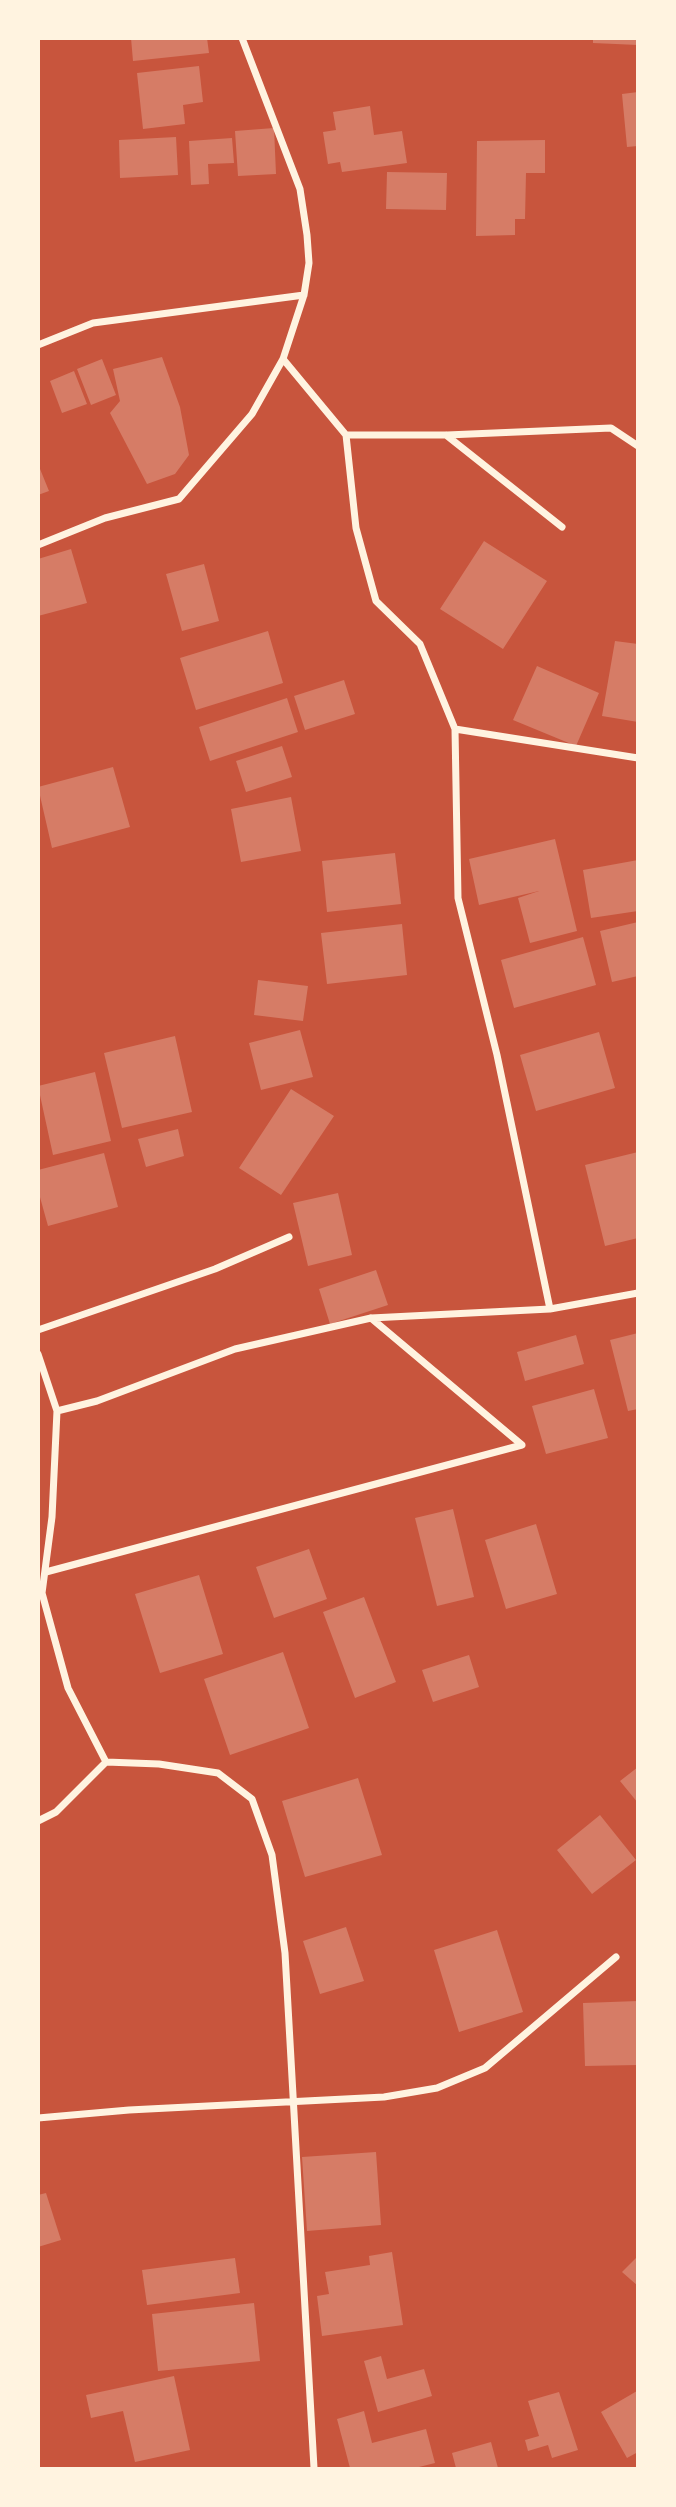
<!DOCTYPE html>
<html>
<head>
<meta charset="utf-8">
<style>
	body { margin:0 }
	#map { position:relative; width:676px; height:2507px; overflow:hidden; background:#c8553d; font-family:"PT Serif",serif }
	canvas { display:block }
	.frame { position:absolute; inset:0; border:40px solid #fff3e0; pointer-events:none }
</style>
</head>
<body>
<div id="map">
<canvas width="676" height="2507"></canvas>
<div class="frame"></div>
</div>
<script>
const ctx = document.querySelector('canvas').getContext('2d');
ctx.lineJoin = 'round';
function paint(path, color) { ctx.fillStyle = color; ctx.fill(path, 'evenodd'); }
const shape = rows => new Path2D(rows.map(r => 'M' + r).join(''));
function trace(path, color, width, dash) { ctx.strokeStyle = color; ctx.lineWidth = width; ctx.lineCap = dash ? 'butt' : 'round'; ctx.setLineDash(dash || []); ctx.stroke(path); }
paint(shape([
	[131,38,207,38,209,53,133,61],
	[593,38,638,38,638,45,593,43],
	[199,66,203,102,183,105,185,124,143,129,137,73],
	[638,92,638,146,627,147,622,94],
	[370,106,374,135,402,131,407,163,342,172,340,162,328,164,323,132,336,130,333,112],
	[274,128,276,174,238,176,235,131],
	[176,137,178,175,120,178,119,140],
	[232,138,234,163,208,164,209,184,191,185,189,141],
	[545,140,545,173,526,173,525,219,515,219,515,235,476,236,477,141],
	[387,172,447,173,446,210,386,209],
	[162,357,180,407,189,455,175,474,147,484,110,413,120,401,113,369],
	[102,359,116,395,91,405,77,369],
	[74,371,87,404,62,413,50,381],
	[38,464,49,491,38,495],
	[484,541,547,581,503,649,440,609],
	[71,549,87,603,38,616,38,559],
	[204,564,219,621,182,631,166,574],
	[268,631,283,683,196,710,180,658],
	[615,641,638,644,638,722,602,716],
	[537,666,599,693,576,746,513,720],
	[344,680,355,714,305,730,294,696],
	[287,698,298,732,210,761,199,727],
	[282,746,292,777,246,792,236,761],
	[113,767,130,827,52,848,38,787],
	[291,797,301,851,241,862,231,809],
	[555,839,577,931,530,943,518,898,539,891,479,905,469,859],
	[395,853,401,904,327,912,322,861],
	[638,860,638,911,591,918,583,870],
	[638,922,638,976,612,982,600,931],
	[402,924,407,975,327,984,321,933],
	[583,937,596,985,514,1008,501,960],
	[258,980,308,986,303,1021,254,1015],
	[300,1030,313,1077,261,1090,249,1043],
	[599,1032,615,1088,536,1111,520,1055],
	[175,1036,192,1112,122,1128,104,1053],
	[95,1072,111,1141,53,1155,38,1086],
	[291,1089,334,1116,281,1195,239,1168],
	[178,1129,184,1156,146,1167,138,1139],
	[638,1152,638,1238,605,1246,585,1165],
	[104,1153,118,1207,48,1226,38,1190,38,1170],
	[338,1193,352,1255,308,1266,293,1203],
	[376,1270,388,1305,330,1324,319,1289],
	[638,1333,638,1409,628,1411,610,1340],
	[576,1335,584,1364,525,1381,517,1352],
	[594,1389,608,1438,546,1454,532,1406],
	[453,1509,474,1597,437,1606,415,1518],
	[536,1524,557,1594,506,1609,485,1540],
	[309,1549,327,1599,274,1618,256,1567],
	[199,1575,223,1654,160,1673,135,1594],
	[364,1597,396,1682,355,1698,323,1612],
	[283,1652,309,1728,230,1755,204,1679],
	[469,1655,479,1687,433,1702,422,1670],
	[638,1767,638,1803,620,1781],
	[358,1778,382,1855,305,1877,282,1801],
	[600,1815,636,1860,592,1894,557,1850],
	[346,1927,364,1981,320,1994,303,1941],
	[497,1930,523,2012,459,2032,434,1950],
	[638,2001,638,2065,585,2066,583,2003],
	[376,2152,381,2225,307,2231,302,2157],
	[46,2193,61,2240,38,2247,38,2195],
	[392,2252,403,2325,322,2336,317,2296,329,2294,325,2272,370,2265,369,2256],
	[638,2256,638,2286,622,2272],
	[235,2258,240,2293,147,2305,142,2270],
	[254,2303,260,2361,158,2371,152,2314],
	[381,2356,387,2379,424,2369,432,2396,378,2412,364,2361],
	[174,2376,190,2450,135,2462,123,2411,91,2418,86,2395],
	[637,2391,638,2452,627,2458,601,2412],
	[559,2392,578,2450,552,2458,548,2445,528,2451,525,2440,539,2436,528,2401],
	[364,2411,372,2443,426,2429,435,2463,415,2468,350,2468,337,2419],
	[491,2442,498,2468,456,2468,452,2453]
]), '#d67c66');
trace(shape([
	[38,345,93,323,304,295],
	[283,359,346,435,446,435,562,527],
	[346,435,356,528,376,601,420,644,455,729],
	[447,435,611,428,638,446],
	[38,545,105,518,179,499,252,414,283,359,304,295,309,263,307,235,300,189,242,38],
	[550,1309,497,1055,458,898,455,729,638,758],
	[38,1330,215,1269,289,1237],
	[38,1354,57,1411,52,1517,42,1593,68,1688,106,1762],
	[57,1411,97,1401,235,1349,371,1318,550,1309,638,1293],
	[46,1572,522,1445,371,1318],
	[38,1821,56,1812,106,1762,159,1764,218,1773,252,1799,272,1855,285,1953,314,2468],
	[38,2118,129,2110,384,2097,437,2088,485,2068,616,1957]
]), '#fff3e0', 7);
</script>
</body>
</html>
